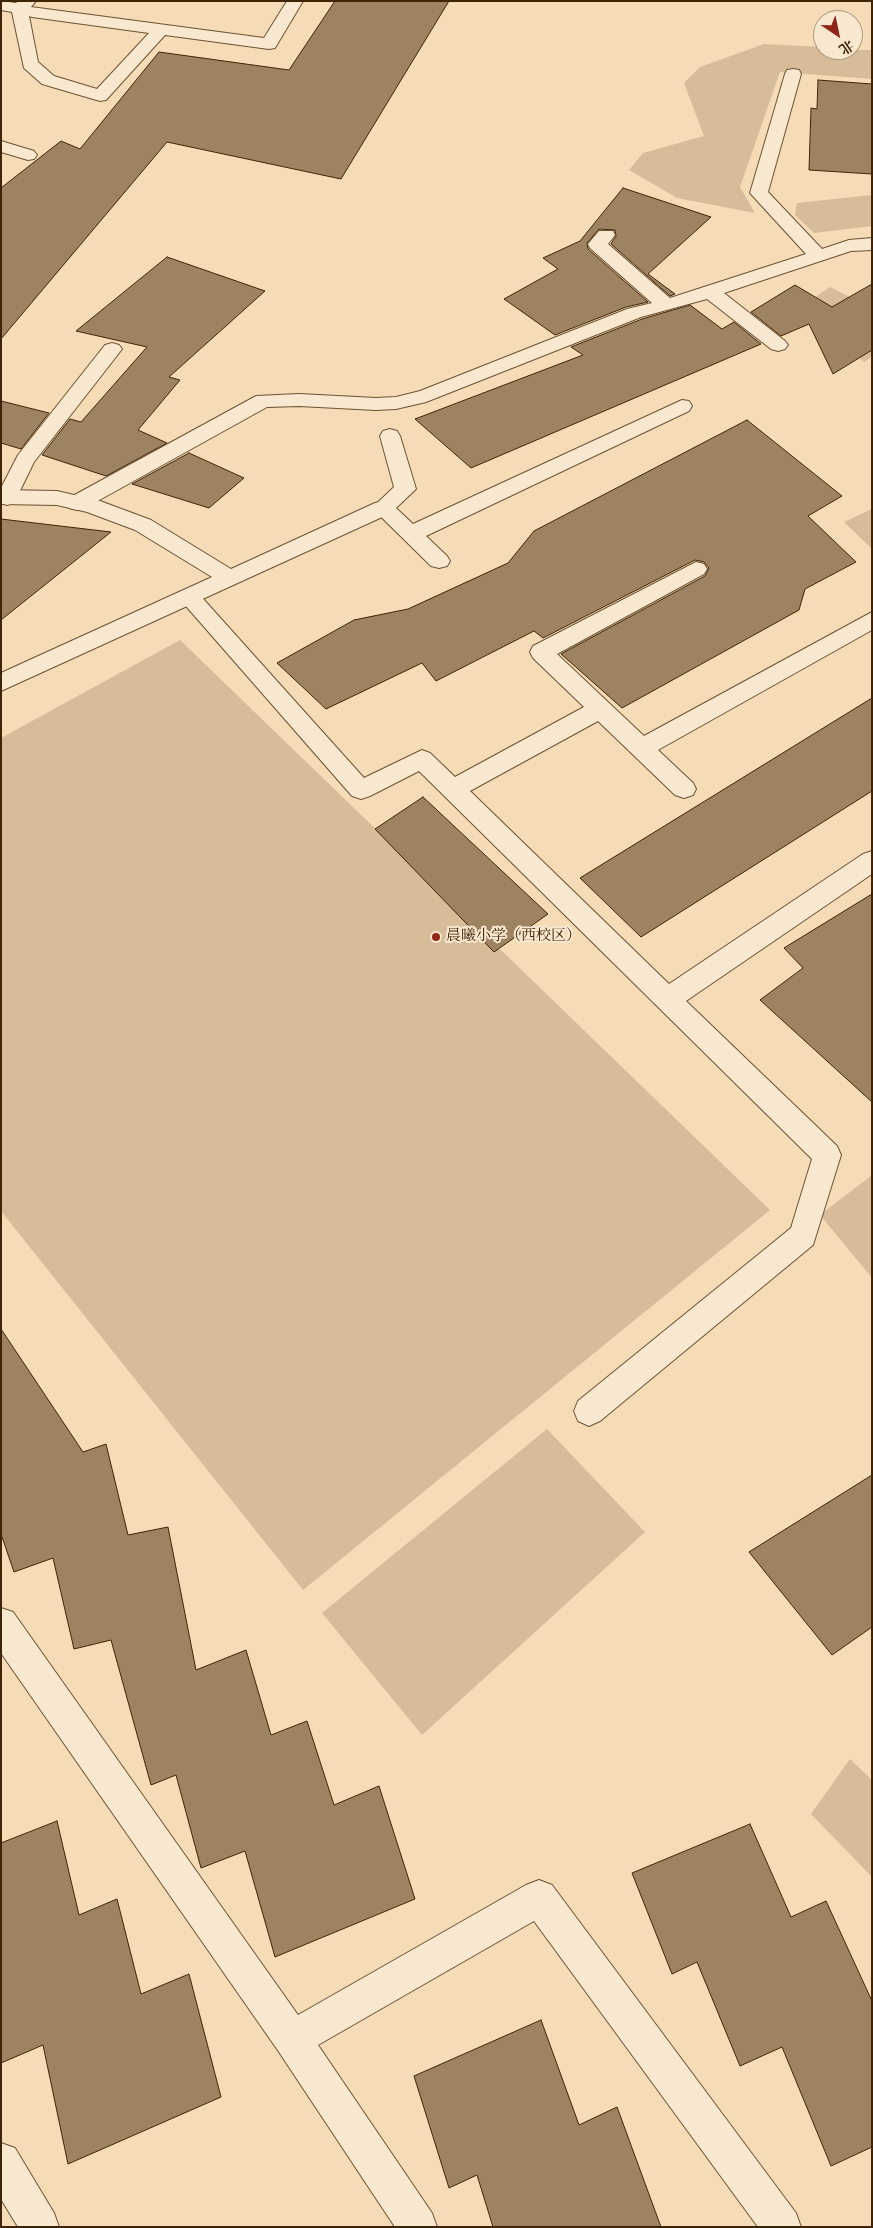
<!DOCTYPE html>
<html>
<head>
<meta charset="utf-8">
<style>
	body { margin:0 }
	#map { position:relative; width:873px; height:2228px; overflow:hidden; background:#f5dbb6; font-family:"IM FELL DW Pica","Noto Serif SC",serif }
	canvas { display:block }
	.frame { position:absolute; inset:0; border:2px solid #402406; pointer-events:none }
	.north { position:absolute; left:813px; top:10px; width:50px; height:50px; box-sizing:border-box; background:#f8e8d0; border:1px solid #ae9a7f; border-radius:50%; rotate:146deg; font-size:14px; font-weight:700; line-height:20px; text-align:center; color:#402406 }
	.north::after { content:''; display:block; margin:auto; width:18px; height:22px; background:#8f2418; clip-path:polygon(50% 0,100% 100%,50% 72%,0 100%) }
</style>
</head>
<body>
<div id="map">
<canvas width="873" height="2228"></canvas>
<div class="frame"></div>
<div class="north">北</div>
</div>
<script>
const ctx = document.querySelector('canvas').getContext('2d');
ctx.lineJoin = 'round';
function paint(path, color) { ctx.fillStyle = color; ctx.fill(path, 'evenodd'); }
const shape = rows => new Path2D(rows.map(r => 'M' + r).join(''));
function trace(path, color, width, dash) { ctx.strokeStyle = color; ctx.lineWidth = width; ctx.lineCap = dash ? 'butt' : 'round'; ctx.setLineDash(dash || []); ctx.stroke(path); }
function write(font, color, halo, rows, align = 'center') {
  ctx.font = font + ' "IM FELL DW Pica","Noto Serif SC",serif'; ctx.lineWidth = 4; ctx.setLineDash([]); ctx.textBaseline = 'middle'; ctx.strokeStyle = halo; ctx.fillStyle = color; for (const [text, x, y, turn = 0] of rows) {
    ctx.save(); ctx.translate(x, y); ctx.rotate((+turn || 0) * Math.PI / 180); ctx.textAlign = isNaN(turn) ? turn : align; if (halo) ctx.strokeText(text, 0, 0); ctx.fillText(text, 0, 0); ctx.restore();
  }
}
paint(shape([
	[764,44,823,47,823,50,872,50,872,79,780,72,740,187,755,213,677,198,629,170,643,153,704,136,684,83,700,67],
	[872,195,872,226,814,233,795,215,797,203],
	[830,287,872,308,872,357,864,362,802,306],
	[872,509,872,549,844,522],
	[180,640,770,1210,303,1590,1,1211,1,738],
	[872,1175,872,1278,820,1215],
	[547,1429,645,1532,422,1735,322,1613],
	[850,1759,872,1780,872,1877,811,1814]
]), '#d6bc98');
const building = shape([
	[335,1,449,1,341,179,167,142,1,339,1,188,61,141,80,149,159,52,289,70,335,1],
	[818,80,872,84,872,174,809,170,811,108,817,109,818,80],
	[623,188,711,217,648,274,675,294,670,296,611,244,616,236,615,230,599,229,587,243,588,249,648,302,626,307,555,335,504,299,558,269,543,258,580,241,623,188],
	[167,257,265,291,169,377,180,380,138,430,167,443,106,476,42,455,70,419,81,422,147,347,76,331,167,257],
	[872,284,872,350,833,374,809,324,781,336,751,312,795,285,832,307,872,284],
	[690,305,722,329,734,322,761,344,471,468,415,419,583,355,571,347,642,319,690,305],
	[1,401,49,413,21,449,1,443,1,401],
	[747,420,842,496,808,516,856,562,805,589,799,610,622,708,561,654,705,576,709,568,704,562,695,560,543,638,534,631,436,681,422,663,326,709,277,663,354,620,408,609,508,563,534,531,747,420],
	[189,453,244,478,209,508,132,484,189,453],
	[1,519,111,532,1,620,1,519],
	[872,698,872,791,641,937,580,878,872,698],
	[423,797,548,914,494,952,375,829,423,797],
	[872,894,872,1102,760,1000,803,968,784,948,872,894],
	[1,1329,83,1452,106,1444,128,1535,168,1527,196,1670,246,1650,271,1735,307,1721,334,1805,379,1786,415,1899,275,1957,245,1851,201,1868,176,1775,151,1785,111,1640,74,1649,53,1558,14,1572,1,1534,1,1329],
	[872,1475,872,1627,832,1655,749,1552,872,1475],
	[57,1821,79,1915,117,1899,141,1994,189,1974,221,2097,68,2164,43,2045,1,2063,1,1843,57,1821],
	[750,1824,791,1917,826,1901,872,2001,872,2147,831,2166,782,2047,740,2066,697,1962,672,1974,632,1873,750,1824],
	[541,2020,579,2125,617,2107,661,2227,493,2227,477,2175,449,2188,414,2076,541,2020]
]);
paint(building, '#9e8362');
trace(building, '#402406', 1);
const service = shape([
	[1,1,16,3,18,1,36,1,31,7,264,38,287,1,303,1,275,48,269,49,165,35,106,100,100,101,42,84,24,68,12,12,1,10,1,1],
	[29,16,32,17,149,33,97,89,54,76,38,62,29,16],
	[793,69,799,70,801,74,768,192,822,249,849,240,872,238,872,250,851,251,724,293,785,341,788,345,785,349,778,351,771,349,707,299,641,317,426,402,396,409,376,410,299,406,267,407,85,508,77,510,69,508,66,503,69,498,256,396,299,394,376,398,396,397,420,391,627,309,652,303,590,248,588,244,599,231,613,231,615,235,608,244,670,298,806,254,750,193,785,74,787,70,793,69],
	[1,141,34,151,37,155,34,159,28,160,1,152,1,141],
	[112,343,119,345,122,349,119,353,34,462,14,503,7,505,1,503,1,488,18,455,105,345,112,343],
	[682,400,689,401,692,406,689,411,426,536,447,556,450,561,447,566,439,568,431,566,372,508,394,487,380,436,383,431,390,429,397,431,400,436,416,489,396,508,413,524,682,400],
	[696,562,704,564,707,569,704,574,557,654,644,736,872,612,872,630,658,750,693,783,696,789,693,795,684,798,675,795,598,721,470,791,669,984,863,854,872,851,872,874,686,1001,837,1146,841,1155,813,1245,600,1421,589,1426,578,1421,574,1411,578,1401,791,1228,812,1159,419,771,370,796,361,799,352,796,178,597,181,592,189,589,197,592,364,778,422,750,430,753,455,777,584,707,533,658,530,652,533,646,696,562],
	[1,1608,13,1612,298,2015,526,1885,539,1880,552,1885,796,2213,801,2227,758,2227,534,1921,318,2045,432,2213,437,2227,395,2227,279,2052,1,1653,1,1608],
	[1,2143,15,2148,54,2213,59,2227,18,2227,1,2199,1,2143]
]);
const minor = shape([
	[1,490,57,491,100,501,151,520,231,569,375,503,383,501,391,503,394,508,391,513,1,691,1,673,212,577,135,530,87,512,57,505,1,504,1,490]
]);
trace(service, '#6d5232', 2);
trace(minor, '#6d5232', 2);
paint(service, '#f8e8d0');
paint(minor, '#f8e8d0');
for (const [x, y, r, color] of [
	[436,937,5,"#8f2418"]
]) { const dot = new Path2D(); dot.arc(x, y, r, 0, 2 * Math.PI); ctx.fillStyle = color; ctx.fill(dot); trace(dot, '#f8e8d0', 2); }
write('15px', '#402406', '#f8e8d0', [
	["晨曦小学（西校区）",446,937]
], 'left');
</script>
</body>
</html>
